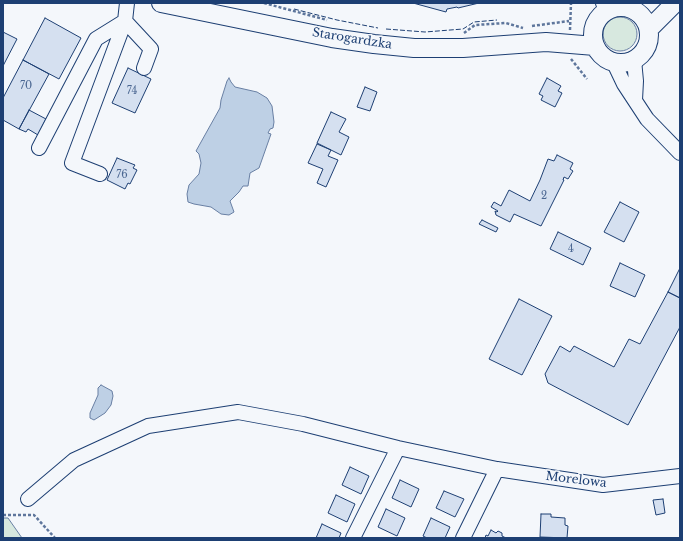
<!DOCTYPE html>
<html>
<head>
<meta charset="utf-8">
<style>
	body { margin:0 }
	#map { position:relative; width:683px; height:541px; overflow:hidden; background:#f4f7fb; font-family:"Libre Baskerville",serif }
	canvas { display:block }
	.frame { position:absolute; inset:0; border:4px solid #1d3f73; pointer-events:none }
</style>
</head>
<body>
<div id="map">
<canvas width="683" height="541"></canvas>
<div class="frame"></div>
</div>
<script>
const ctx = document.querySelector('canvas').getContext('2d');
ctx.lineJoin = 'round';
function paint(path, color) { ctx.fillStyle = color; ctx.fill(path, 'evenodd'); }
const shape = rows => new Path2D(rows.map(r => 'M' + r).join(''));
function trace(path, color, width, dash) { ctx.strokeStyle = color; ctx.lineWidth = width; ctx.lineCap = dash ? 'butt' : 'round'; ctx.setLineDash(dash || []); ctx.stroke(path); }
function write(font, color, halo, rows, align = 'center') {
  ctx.font = font + ' "Libre Baskerville",serif'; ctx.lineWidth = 3; ctx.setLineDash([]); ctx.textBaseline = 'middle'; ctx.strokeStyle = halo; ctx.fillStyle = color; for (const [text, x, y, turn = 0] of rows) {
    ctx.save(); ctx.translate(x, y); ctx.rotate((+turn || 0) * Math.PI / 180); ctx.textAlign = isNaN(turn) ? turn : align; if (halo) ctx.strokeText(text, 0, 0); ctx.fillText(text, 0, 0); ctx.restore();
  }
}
const green = shape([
	'603 34a17 17 0 1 1 34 0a17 17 0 1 1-34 0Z',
	[3,518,8,518,22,538,3,538,3,518]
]);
paint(green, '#d7e8df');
trace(green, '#687fa3', 1);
const water = shape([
	[229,78,231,82,235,87,257,92,267,98,272,106,274,122,273,128,270,129,268,133,271,134,259,168,250,173,248,186,243,186,239,192,230,201,234,212,229,215,221,214,211,207,194,204,188,202,187,194,189,185,199,174,201,163,199,154,196,151,220,108,221,100,227,81,229,78],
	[101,385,112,391,113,396,111,405,105,413,94,420,90,418,90,413,98,395,98,388,101,385]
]);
paint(water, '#bed0e5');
trace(water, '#687fa3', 1);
const building = shape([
	[413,3,479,3,458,8,457,7,447,9,446,12,413,3],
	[45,18,81,38,59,79,23,60,45,18],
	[3,32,17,39,3,66,3,32],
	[23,60,49,74,19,129,3,120,3,98,23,60],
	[128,68,151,79,135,113,112,103,128,68],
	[547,78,561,86,558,91,562,93,555,107,541,100,543,96,539,94,547,78],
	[365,87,377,92,370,111,357,107,365,87],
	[29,110,46,119,38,135,28,129,26,132,19,129,29,110],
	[331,112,346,119,339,132,349,137,341,155,317,143,331,112],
	[317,144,331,150,328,156,338,160,326,187,317,183,323,169,308,163,317,144],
	[557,155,573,163,570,169,573,171,568,179,564,177,563,180,564,180,541,226,514,214,510,222,496,215,495,211,497,212,498,211,491,207,494,202,501,206,509,190,530,201,540,180,548,159,554,161,557,155],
	[117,158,135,165,133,168,137,170,130,184,128,183,125,189,107,180,117,158],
	[620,202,639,212,624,242,604,232,620,202],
	[482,220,498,228,496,232,479,224,482,220],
	[558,232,591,248,583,265,550,249,558,232],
	[620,263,645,275,635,297,610,286,620,263],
	[680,268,680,298,668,292,680,268],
	[668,292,680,298,680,327,628,425,548,383,545,374,560,346,570,352,574,346,614,367,629,339,640,344,668,292],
	[519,299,552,316,522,375,489,359,519,299],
	[350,467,369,476,361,494,342,485,350,467],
	[400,480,419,489,411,507,392,498,400,480],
	[444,491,464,499,455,517,436,508,444,491],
	[336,495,355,504,347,522,328,513,336,495],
	[663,499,665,513,656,515,653,500,663,499],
	[386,509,405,518,397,536,378,527,386,509],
	[541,514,551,514,551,517,565,518,565,525,568,526,567,538,540,537,541,514],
	[431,518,450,527,445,538,427,538,423,536,431,518],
	[322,524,341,533,339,538,316,538,322,524],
	[491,530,496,533,498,531,502,533,502,536,506,538,485,538,486,535,488,536,491,530]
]);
paint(building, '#d5e0f0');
trace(building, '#1d3f73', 1);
const minor = shape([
	[603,3,606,11],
	[620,3,622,7],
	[634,60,636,81,635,100],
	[614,63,624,84,647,119,680,153],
	[39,148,96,39,125,21,151,49,144,68],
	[100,174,72,163,125,21,127,3],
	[28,499,74,460,148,426,238,412,303,424,398,448,497,469,603,485,680,476],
	[353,538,398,448],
	[463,538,497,469]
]);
const major = shape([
	[161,3,332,38,374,44,414,48,463,48,546,42,595,46],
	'593 35a28 28 0 1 1 56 0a28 28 0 1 1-56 0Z',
	[649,29,675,3]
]);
trace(minor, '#1d3f73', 16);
trace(major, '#1d3f73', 20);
trace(shape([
	[264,3,327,20],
	[532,26,569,21],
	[570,30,571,3],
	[464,33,475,25,506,23,523,28],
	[571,59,587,79],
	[3,515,34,515,55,538]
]), '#5e769c', 2.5, [3, 2]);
trace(minor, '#f4f7fb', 14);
trace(major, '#f4f7fb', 18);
trace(shape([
	[294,9,337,20,378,28],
	[386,29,425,32,463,29,474,22,497,20]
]), '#1d3f73', 1, [5, 2]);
write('10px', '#4b6792', null, [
	["70",26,86],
	["74",132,91],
	["76",122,175],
	["2",544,196],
	["4",571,249]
]);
write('12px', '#1d3f73', '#f4f7fb', [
	["Starogardzka",352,39,9],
	["Morelowa",576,480,7]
]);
</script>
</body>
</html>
